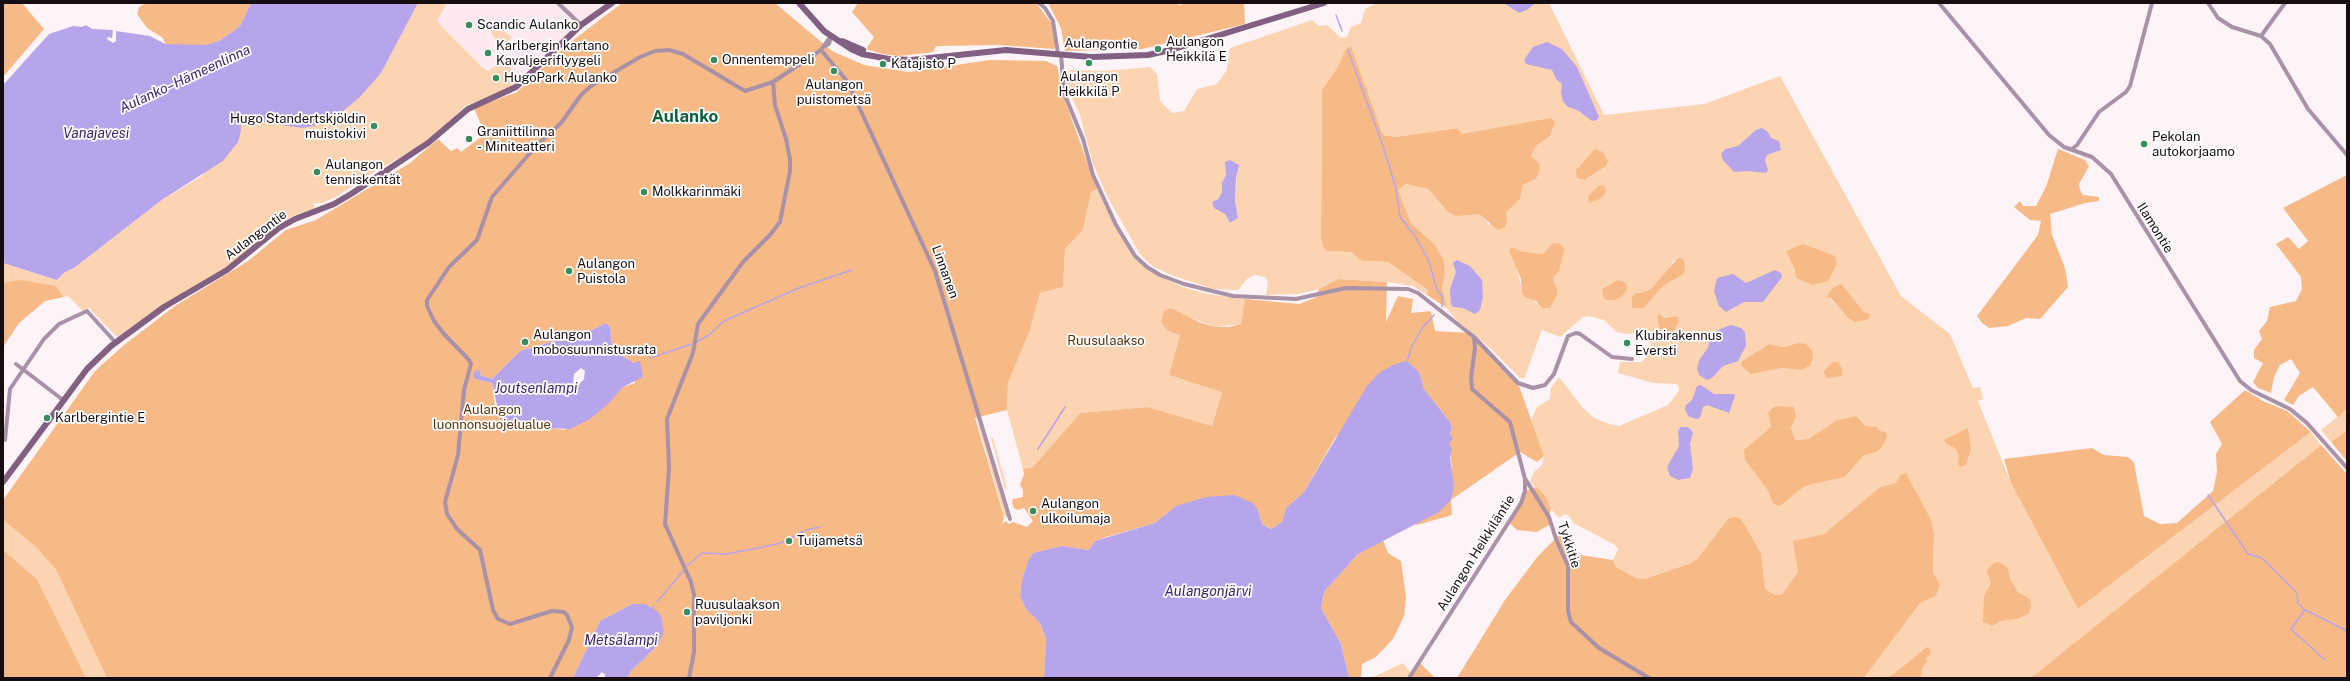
<!DOCTYPE html>
<html>
<head>
<meta charset="utf-8">
<style>
	body { margin:0 }
	#map { position:relative; width:2350px; height:681px; overflow:hidden; background:#fef4f7; font-family:"Public Sans",sans-serif }
	canvas { display:block }
	.frame { position:absolute; inset:0; border:4px solid #150d10; pointer-events:none }
</style>
</head>
<body>
<div id="map">
<canvas width="2350" height="681"></canvas>
<div class="frame"></div>
</div>
<script>
const ctx = document.querySelector('canvas').getContext('2d');
ctx.lineJoin = 'round';
function paint(path, color) { ctx.fillStyle = color; ctx.fill(path, 'evenodd'); }
const shape = rows => new Path2D(rows.map(r => 'M' + r).join(''));
function trace(path, color, width, dash) { ctx.strokeStyle = color; ctx.lineWidth = width; ctx.lineCap = dash ? 'butt' : 'round'; ctx.setLineDash(dash || []); ctx.stroke(path); }
function write(font, color, halo, rows, align = 'center') {
  ctx.font = font + ' "Public Sans",sans-serif'; ctx.lineWidth = 3.5; ctx.setLineDash([]); ctx.textBaseline = 'middle'; ctx.strokeStyle = halo; ctx.fillStyle = color; for (const [text, x, y, turn = 0] of rows) {
    ctx.save(); ctx.translate(x, y); ctx.rotate((+turn || 0) * Math.PI / 180); ctx.textAlign = isNaN(turn) ? turn : align; if (halo) ctx.strokeText(text, 0, 0); ctx.fillText(text, 0, 0); ctx.restore();
  }
}
paint(shape([
	[447,3,598,3,603,8,522,80,482,67,436,21]
]), '#fee9ef');
paint(shape([
	[418,3,447,3,437,21,447,32,482,67,488,71,504,60,522,80,503,91,465,106,442,128,415,149,374,172,336,197,322,203,313,203,315,208,293,216,277,226,229,266,118,338,89,308,83,311,68,296,45,301,19,323,3,347,3,263,57,280,65,272,74,268,163,199,202,176,240,117,244,114,256,120,381,73],
	[1376,3,1549,3,1604,115,1704,104,1780,76,1901,296,1950,334,1973,388,1980,387,1983,399,1978,401,2011,483,2078,609,2311,432,2321,445,2032,678,1921,678,1923,667,1927,662,1914,657,1888,678,1864,678,1920,603,1936,596,1940,585,1933,572,1934,534,1906,474,1900,475,1896,483,1880,487,1824,534,1794,541,1798,572,1782,594,1775,595,1765,590,1761,553,1746,527,1728,519,1697,559,1691,563,1645,579,1636,578,1616,567,1613,560,1618,549,1615,545,1575,524,1569,516,1565,514,1559,518,1551,509,1547,499,1530,482,1534,472,1542,465,1544,456,1531,420,1537,407,1550,399,1551,388,1559,377,1583,408,1594,418,1610,424,1619,426,1668,405,1679,391,1679,387,1676,384,1653,383,1618,373,1620,362,1641,362,1646,358,1651,347,1649,333,1645,332,1627,334,1617,332,1604,320,1589,316,1583,317,1560,337,1542,330,1524,379,1519,377,1489,347,1455,319,1447,308,1442,287,1445,276,1444,260,1435,245,1411,223,1398,190,1402,185,1412,184,1428,189,1447,211,1479,214,1489,224,1507,220,1505,212,1520,199,1523,185,1536,179,1540,171,1538,163,1531,156,1536,146,1550,136,1462,134,1456,128,1395,137,1383,135,1351,46,1347,49,1337,68,1322,90,1321,238,1323,247,1326,251,1351,252,1362,261,1388,262,1428,290,1427,295,1413,286,1387,282,1338,279,1319,289,1298,294,1266,295,1268,282,1265,277,1255,275,1247,279,1238,290,1214,289,1171,275,1152,266,1140,254,1107,196,1093,164,1080,115,1066,86,1066,73,1071,70,1103,71,1150,67,1157,74,1160,101,1172,113,1184,111,1197,89,1217,84,1227,70,1230,48,1312,20,1319,26,1327,25,1341,38,1347,37,1351,27,1361,23,1365,9],
	[1595,150,1601,169,1586,180,1578,167],
	[1237,172,1235,201,1238,218,1230,223,1225,214,1213,202,1218,199,1222,192,1222,183,1226,175],
	[1553,244,1564,252,1559,269,1553,278,1557,288,1557,295,1542,308,1522,290,1512,248,1520,251,1543,254],
	[1683,259,1684,274,1663,286,1644,308,1632,308,1632,298,1637,293,1650,290,1670,269,1673,261],
	[1830,298,1864,312,1870,314,1847,317],
	[1663,315,1666,318,1676,316,1670,336,1666,335,1659,327],
	[1798,343,1813,363,1801,370,1782,368,1751,374,1741,366,1742,361,1769,344,1782,347],
	[1768,413,1796,417,1791,428,1795,440,1808,439,1837,420,1856,416,1866,426,1877,427,1880,431,1876,452,1863,456,1845,477,1805,486,1780,506,1773,504,1767,489,1771,427],
	[2008,568,2010,578,2018,592,2030,599,2018,619,2001,621,1993,626,1984,596,1991,582,1987,573],
	[497,27,512,37,502,48,491,33,492,29],
	[1097,189,1134,258,1159,276,1183,287,1207,294,1245,299,1241,324,1216,327,1185,316,1169,375,1222,391,1212,426,1148,407,1080,413,1033,467,1023,469,1007,410,1008,383,1030,330,1040,293,1063,287,1065,249,1083,230,1091,192],
	[2347,409,2347,430,2331,442,2321,430],
	[980,416,1010,519,1004,515,976,417],
	[991,438,993,438,1007,489,1005,489],
	[3,520,37,548,56,570,107,678,86,678,37,579,3,550],
	[1403,663,1415,678,1371,678]
]), '#fdd4b2');
paint(shape([
	[5,3,22,3,44,29,3,77,3,8],
	[146,3,251,3,240,26,219,41,206,45,186,46,165,44,163,38,147,28,137,14,139,7],
	[622,3,775,3,832,51,864,65,909,72,990,60,1046,61,1057,66,1063,95,1097,189,1091,192,1083,230,1065,249,1063,287,1040,293,1030,330,1008,383,1007,410,975,418,1004,517,1002,524,1006,521,1009,524,1013,522,1027,527,1033,521,1024,508,1018,510,1014,508,1012,503,1013,499,1023,497,1023,490,1020,485,1024,474,1023,469,1033,467,1080,413,1148,407,1212,426,1222,392,1169,375,1180,335,1168,331,1161,322,1164,311,1171,308,1201,323,1216,327,1229,327,1241,324,1245,299,1299,304,1317,297,1319,289,1338,279,1387,282,1386,322,1398,296,1413,299,1411,313,1431,311,1435,331,1469,333,1518,383,1544,456,1537,462,1520,452,1451,500,1452,515,1417,525,1413,523,1439,512,1452,468,1449,443,1450,433,1452,429,1450,422,1424,389,1419,372,1407,361,1335,438,1304,492,1286,508,1282,522,1271,529,1262,524,1258,510,1176,506,1155,523,1106,537,1094,542,1089,550,1062,546,1033,553,1028,561,1022,580,1020,596,1026,609,1040,623,1046,639,1044,678,627,678,631,671,658,645,632,604,600,621,573,678,107,678,56,570,37,548,3,520,3,500,95,371,124,345,175,306,248,261,286,230,316,220,410,163,438,139,451,151,457,148,461,152,485,134,474,108,517,92,568,44],
	[606,323,610,327,612,345,619,354,634,363,635,383,623,387,564,430,511,422,495,405,492,383,475,379,481,370,480,375,492,379,520,351,592,330],
	[858,3,1036,3,1053,25,1055,46,1054,49,998,45,936,46,933,52,927,53,898,56,883,54,866,49,874,37,852,12],
	[1048,3,1172,3,1181,5,1184,3,1244,3,1245,24,1142,49,1065,51,1061,28],
	[1351,46,1383,135,1395,137,1457,128,1462,134,1551,118,1555,122,1550,136,1536,146,1531,156,1539,163,1540,171,1536,179,1523,185,1520,199,1506,212,1507,220,1505,227,1498,230,1479,214,1456,216,1447,211,1428,189,1406,184,1398,190,1411,223,1435,245,1444,260,1445,276,1442,287,1447,308,1427,295,1428,290,1388,262,1362,261,1351,252,1326,251,1323,247,1321,238,1322,90,1337,68,1346,49],
	[1595,149,1603,152,1608,161,1606,166,1585,180,1577,178,1576,170],
	[2058,149,2085,160,2089,166,2079,184,2080,190,2083,195,2099,197,2099,201,2085,203,2050,214,2052,235,2065,268,2068,287,2040,319,2026,318,2008,326,1989,328,1982,323,1977,316,2038,235,2041,221,2030,220,2014,207,2020,201,2023,206,2036,206,2046,187],
	[2347,175,2347,409,2338,417,2313,387,2299,396,2293,405,2284,400,2300,373,2291,359,2280,365,2274,377,2271,393,2258,388,2253,382,2263,363,2254,358,2254,350,2262,339,2259,331,2267,321,2270,307,2296,301,2302,289,2301,277,2276,244,2288,237,2299,249,2308,241,2283,208],
	[1600,185,1604,186,1606,192,1602,198,1589,203,1588,196],
	[1559,243,1564,249,1564,252,1559,271,1553,278,1557,288,1557,295,1550,308,1542,308,1536,301,1525,297,1522,293,1521,279,1509,250,1512,247,1520,251,1543,254,1552,244],
	[1803,244,1835,256,1837,264,1828,281,1813,285,1796,278,1795,270,1786,251],
	[1678,258,1683,259,1685,264,1684,274,1663,286,1644,308,1632,308,1632,298,1634,294,1650,290],
	[20,280,56,286,63,297,45,301,19,323,3,347,3,283],
	[1618,280,1626,283,1627,289,1622,296,1614,300,1606,300,1604,298,1602,289],
	[1841,284,1864,312,1870,314,1869,319,1855,322,1847,317,1831,298,1826,297,1834,287],
	[1659,314,1666,318,1676,316,1678,318,1679,322,1670,336,1666,336,1659,327,1657,316],
	[1798,343,1806,344,1812,351,1813,357,1811,365,1801,370,1782,368,1751,374,1741,366,1742,361,1769,344,1783,347],
	[1833,362,1838,362,1842,369,1842,376,1827,378,1823,372],
	[2245,390,2263,401,2287,411,2311,432,2078,609,2011,483,2004,459,2092,448,2104,455,2128,457,2134,463,2144,516,2160,524,2177,523,2213,491,2217,472,2216,454,2222,444,2210,422],
	[1780,406,1794,407,1796,417,1791,428,1795,440,1808,439,1837,420,1856,416,1866,426,1877,427,1880,431,1886,432,1887,437,1882,447,1876,452,1863,456,1845,477,1805,486,1780,506,1773,504,1767,489,1745,460,1744,450,1771,427,1768,413,1774,407],
	[1968,428,1971,449,1966,465,1960,467,1958,464,1959,455,1954,447,1946,444,1944,440],
	[2347,430,2347,461,2331,442],
	[2321,445,2347,474,2347,678,2031,678],
	[1906,473,1931,520,1934,534,1933,572,1940,585,1936,596,1920,603,1864,678,1457,678,1505,600,1538,556,1559,535,1580,555,1613,560,1616,567,1636,578,1645,579,1691,563,1697,559,1728,519,1734,517,1740,518,1746,527,1761,553,1765,589,1775,595,1782,594,1798,572,1793,541,1824,534,1880,487,1896,483,1900,475],
	[1537,487,1547,499,1551,509,1549,516,1551,524,1537,532,1517,530,1508,522,1521,503,1525,491],
	[1383,540,1388,553,1401,561,1406,597,1404,616,1393,639,1376,657,1362,664,1361,678,1349,678,1341,644,1321,608,1324,592,1358,554],
	[3,550,37,579,86,678,3,678],
	[1999,562,2008,568,2010,578,2018,592,2030,599,2031,607,2029,613,2018,619,2001,621,1993,626,1983,622,1984,596,1991,582,1987,573,1988,569,1994,563],
	[1927,647,1930,649,1931,653,1926,658,1927,662,1923,667,1921,678,1888,678],
	[1419,662,1435,678,1415,678,1411,674]
]), '#f7ba86');
paint(shape([
	[251,3,418,3,381,73,360,97,337,116,314,126,302,128,269,123,244,114,240,117,241,131,238,142,223,161,163,199,74,268,65,272,57,280,3,263,3,85,49,34,73,26,82,27,86,25,92,29,113,30,112,38,108,37,107,39,113,43,116,41,116,31,150,36,165,44,206,45,219,41,240,26],
	[1504,3,1535,3,1527,10,1519,13],
	[1547,42,1562,49,1577,67,1599,117,1597,120,1592,121,1579,111,1568,107,1563,101,1561,93,1562,84,1556,79,1552,70,1526,64,1524,60,1533,47],
	[1762,128,1768,132,1771,138,1779,141,1781,150,1767,155,1765,160,1768,170,1766,173,1748,171,1734,172,1723,160,1721,154,1725,149,1738,146,1756,130],
	[1230,160,1239,165,1236,178,1235,201,1238,218,1230,223,1225,214,1214,208,1212,202,1218,199,1222,192,1222,183,1226,175,1225,162],
	[1457,260,1470,266,1482,280,1483,296,1480,310,1475,314,1463,308,1453,307,1451,304,1450,289,1456,272,1453,263],
	[1775,270,1781,273,1782,277,1763,302,1744,302,1726,312,1719,306,1714,291,1717,278,1733,274,1746,283],
	[606,323,610,327,612,346,619,354,634,363,640,361,643,377,623,387,608,404,590,419,570,429,547,428,500,419,492,383,475,379,473,375,475,371,481,370,480,375,492,379,520,351,592,330],
	[581,368,585,371,584,379,578,386,573,386,574,374],
	[1731,325,1741,328,1745,332,1746,346,1738,361,1723,366,1712,378,1707,380,1699,375,1697,369,1699,360,1708,348,1710,336,1720,329],
	[1407,361,1419,372,1424,389,1450,422,1452,429,1450,433,1453,439,1449,443,1452,450,1450,457,1454,487,1451,500,1439,512,1358,554,1324,592,1321,608,1341,644,1349,678,1044,678,1046,639,1040,623,1026,609,1020,596,1022,580,1028,561,1033,553,1062,546,1089,550,1094,542,1098,540,1155,523,1176,506,1206,497,1234,495,1253,503,1258,510,1262,524,1271,529,1282,522,1286,508,1304,492,1367,386,1379,373,1395,364],
	[1701,385,1714,394,1734,394,1735,396,1729,413,1707,405,1703,407,1700,418,1696,419,1688,416,1685,409,1686,405,1692,400,1697,386],
	[1681,427,1688,427,1693,432,1690,444,1693,469,1690,478,1678,480,1670,476,1667,467,1679,446,1678,431],
	[632,604,645,604,657,611,661,616,664,631,658,645,631,671,627,678,603,678,606,675,602,672,596,678,573,678,600,621]
]), '#b6a5ea');
trace(shape([
	[1336,15,1342,31],
	[1348,50,1383,146,1396,188,1400,217,1415,236,1429,261,1437,290,1442,296,1442,307],
	[696,342,709,335,724,321,799,288,852,270],
	[650,358,692,344],
	[1407,361,1413,344,1422,328,1434,315],
	[1038,449,1065,407],
	[2208,495,2248,554,2262,558,2297,593,2298,603,2305,610,2347,631],
	[687,566,702,553,726,554,763,547,781,543,806,530,820,527],
	[657,602,684,570],
	[652,608,654,606],
	[2304,611,2291,629,2325,660]
]), '#b6a5ea', 1.5);
trace(shape([
	[558,3,581,25],
	[1039,3,1045,8,1053,21,1058,54],
	[1939,3,2049,135,2064,147,2092,157,2111,174,2240,381,2251,390,2290,409,2307,423,2347,468],
	[2208,3,2218,18,2232,27,2261,36,2270,44,2308,109,2347,155],
	[2261,36,2285,3],
	[823,47,829,44,831,36],
	[821,50,847,81,935,271,1010,519],
	[1061,54,1064,93,1083,139,1093,175,1116,225,1135,256,1147,267,1160,275,1184,284,1233,296,1296,299,1346,288,1408,289,1418,293,1474,337,1475,348,1471,378,1472,389,1510,422,1525,479,1525,491,1521,503,1409,678],
	[773,82,821,50,831,36],
	[2072,149,2077,145,2099,112,2126,92,2130,86,2152,3],
	[1474,337,1518,383,1533,388,1545,385,1554,374,1568,336,1576,333,1580,334,1612,357,1632,359],
	[16,364,63,400],
	[5,440,10,389,44,339,59,324,87,311,116,343],
	[1526,480,1549,517,1556,539,1568,566,1568,611,1571,622,1599,648,1649,678],
	[550,678,569,640,572,627,567,615,564,612,552,611,510,624,498,619,493,610,480,550,457,529,447,514,445,502,458,455,464,390,471,364,469,360,444,334,434,321,427,306,427,300,449,267,477,240,492,197,536,146,561,123,581,95,591,86,640,57,655,51,669,50,683,54,745,91,773,82,775,105,786,139,790,159,790,171,780,222,770,235,743,262,698,324,693,353,667,419,669,468,665,524,691,582,694,595,694,652,689,678]
]), '#a991a8', 4);
trace(shape([
	[799,3,824,31,851,49,862,54,889,59,911,60,1006,50,1091,57,1148,55,1171,50,1324,3],
	[842,41,863,50],
	[3,482,87,369,111,346,164,307,227,270,279,228,295,219,334,204,351,194,428,143,468,109,516,87,581,25,612,3]
]), '#826082', 6);
for (const [x, y, r, color] of [
	[469,25,4,"#388c5e"],
	[1158,49,4,"#388c5e"],
	[488,53,4,"#388c5e"],
	[714,60,4,"#388c5e"],
	[1089,63,4,"#388c5e"],
	[883,64,4,"#388c5e"],
	[834,71,4,"#388c5e"],
	[496,78,4,"#388c5e"],
	[374,126,4,"#388c5e"],
	[469,139,4,"#388c5e"],
	[2144,144,4,"#388c5e"],
	[317,172,4,"#388c5e"],
	[644,192,4,"#388c5e"],
	[569,271,4,"#388c5e"],
	[525,342,4,"#388c5e"],
	[1627,343,4,"#388c5e"],
	[47,418,4,"#388c5e"],
	[1033,511,4,"#388c5e"],
	[789,541,4,"#388c5e"],
	[687,612,4,"#388c5e"]
]) { const dot = new Path2D(); dot.arc(x, y, r, 0, 2 * Math.PI); ctx.fillStyle = color; ctx.fill(dot); trace(dot, '#fff', 1.5); }
write('13px', '#150d10', '#fff', [
	["Scandic Aulanko",477,25],
	["Aulangon",1166,42],
	["Heikkilä E",1166,57],
	["Karlbergin kartano",496,46],
	["Kavaljeeriflyygeli",496,61],
	["Onnentemppeli",722,60],
	["Katajisto P",891,64],
	["Aulangon",1089,77,"center"],
	["Heikkilä P",1089,92,"center"],
	["HugoPark Aulanko",504,78],
	["Aulangon",834,85,"center"],
	["puistometsä",834,100,"center"],
	["Hugo Standertskjöldin",366,119,"right"],
	["muistokivi",366,134,"right"],
	["Graniittilinna",477,132],
	["- Miniteatteri",477,147],
	["Pekolan",2152,137],
	["autokorjaamo",2152,152],
	["Aulangon",325,165],
	["tenniskentät",325,180],
	["Molkkarinmäki",652,192],
	["Aulangon",577,264],
	["Puistola",577,279],
	["Aulangon",533,335],
	["mobosuunnistusrata",533,350],
	["Klubirakennus",1635,336],
	["Eversti",1635,351],
	["Karlbergintie E",55,418],
	["Aulangon",1041,504],
	["ulkoilumaja",1041,519],
	["Tuijametsä",797,541],
	["Ruusulaakson",695,605],
	["paviljonki",695,620]
], 'left');
write('13px', '#150d10', '#fff', [
	["Aulangontie",1101,44,1],
	["Ilamontie",2155,228,58],
	["Aulangontie",256,235,-37],
	["Linnanen",945,272,70],
	["Tykkitie",1569,545,72],
	["Aulangon Heikkiläntie",1476,553,-58]
]);
write('13px', '#593208', '#fff', [
	["Ruusulaakso",1106,341],
	["Aulangon",492,410],
	["luonnonsuojelualue",492,425]
]);
write('italic 14px', '#3f2371', '#fff', [
	["Aulanko–Hämeenlinna",185,79,-25],
	["Vanajavesi",96,134],
	["Joutsenlampi",536,389],
	["Aulangonjärvi",1208,592],
	["Metsälampi",621,641]
]);
write('bold 17px', '#096039', '#fff', [
	["Aulanko",685,117]
]);
</script>
</body>
</html>
